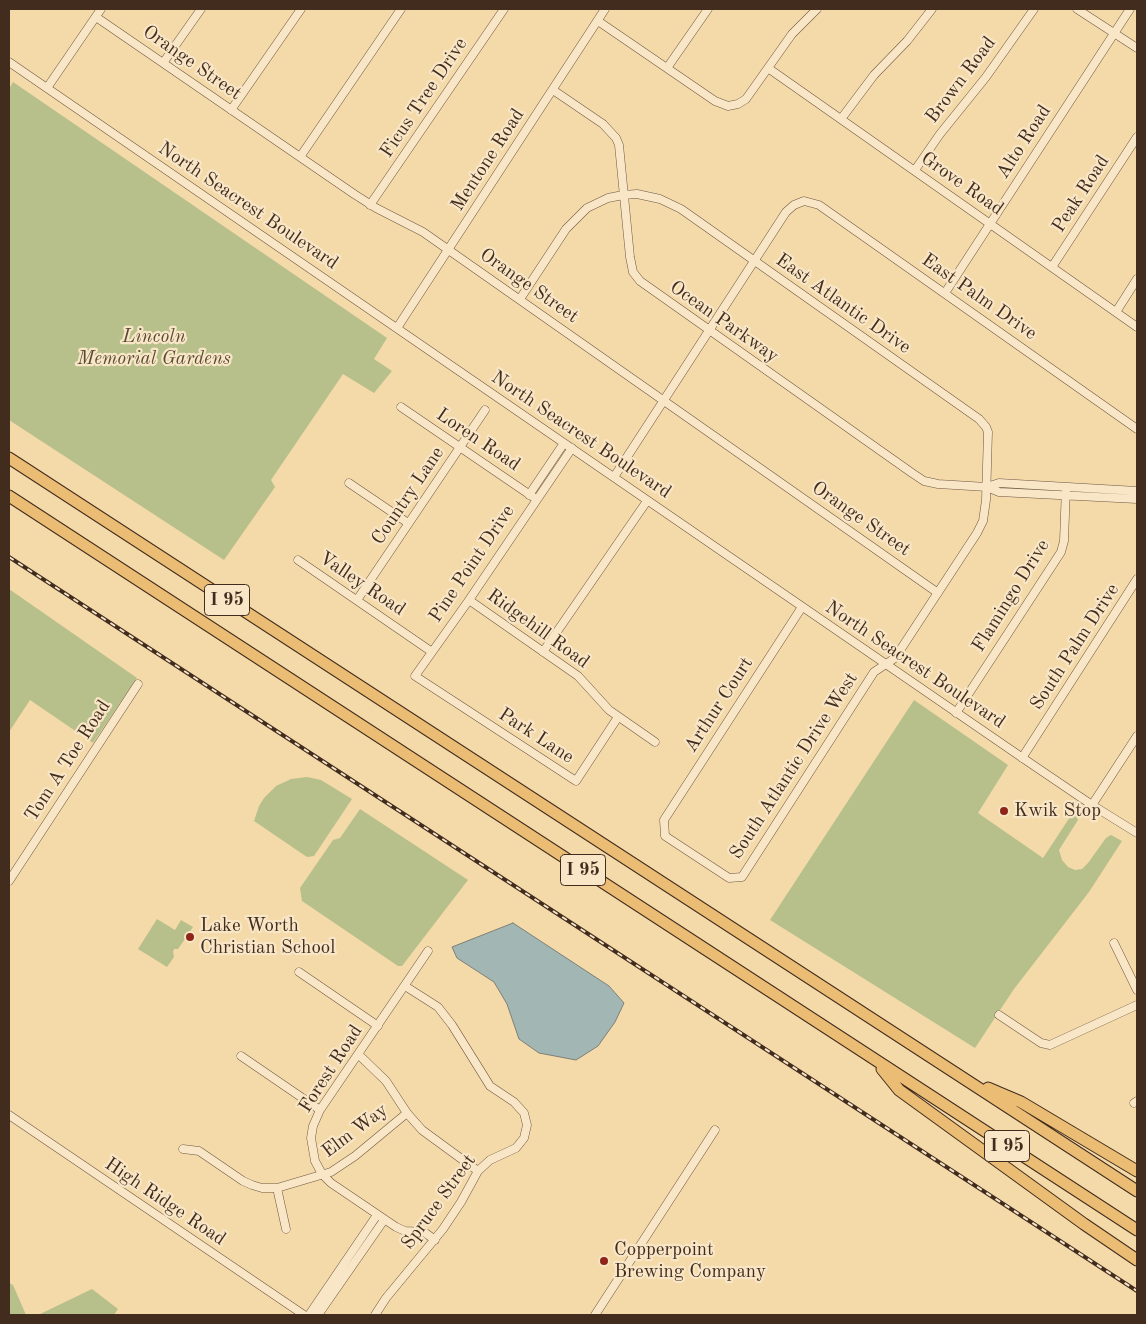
<!DOCTYPE html>
<html>
<head>
<meta charset="utf-8">
<style>
	body { margin:0 }
	#map { position:relative; width:1146px; height:1324px; overflow:hidden; background:#f4d9a9; font-family:"Old Standard TT",serif }
	canvas { display:block }
	.frame { position:absolute; inset:0; border:10px solid #422c1e; pointer-events:none }
</style>
</head>
<body>
<div id="map">
<canvas width="1146" height="1324"></canvas>
<div class="frame"></div>
</div>
<script>
const ctx = document.querySelector('canvas').getContext('2d');
ctx.lineJoin = 'round';
function paint(path, color) { ctx.fillStyle = color; ctx.fill(path, 'evenodd'); }
const shape = rows => new Path2D(rows.map(r => 'M' + r).join(''));
function trace(path, color, width, dash) { ctx.strokeStyle = color; ctx.lineWidth = width; ctx.lineCap = dash ? 'butt' : 'round'; ctx.setLineDash(dash || []); ctx.stroke(path); }
function write(font, color, halo, rows, align = 'center') {
  ctx.font = font + ' "Old Standard TT",serif'; ctx.lineWidth = 4.5; ctx.setLineDash([]); ctx.textBaseline = 'middle'; ctx.strokeStyle = halo; ctx.fillStyle = color; for (const [text, x, y, turn = 0] of rows) {
    ctx.save(); ctx.translate(x, y); ctx.rotate((+turn || 0) * Math.PI / 180); ctx.textAlign = isNaN(turn) ? turn : align; if (halo) ctx.strokeText(text, 0, 0); ctx.fillText(text, 0, 0); ctx.restore();
  }
}
paint(shape([
	[13,82,387,338,374,359,392,371,374,393,343,374,271,480,275,487,224,560,9,420,9,89],
	[9,589,137,678,93,743,30,700,9,732],
	[914,700,1008,765,978,813,1043,858,1074,811,1078,820,1059,850,1062,860,1068,867,1075,870,1082,869,1088,863,1106,838,1111,835,1122,841,1089,892,1014,989,975,1048,770,920],
	[307,777,321,780,352,799,314,856,307,857,254,821,259,806,264,798,276,786,291,779],
	[360,809,468,880,402,966,398,966,302,901,300,888,333,840,340,838],
	[157,919,175,930,181,920,193,927,178,949,174,949,173,952,174,957,167,967,138,949],
	[9,1283,13,1285,26,1315,9,1315],
	[92,1289,118,1309,114,1315,38,1315]
]), '#b7c08b');
const water = shape([
	[513,923,609,986,624,1003,615,1022,598,1046,576,1060,539,1053,519,1039,507,1004,494,982,457,958,452,947,513,923]
]);
paint(water, '#a2b7b4');
trace(water, '#7c7f78', 1);
const minor = shape([
	[1077,9,1137,48],
	[96,17,354,194,376,208,423,232,938,593],
	[598,21,715,101,728,106,738,104,746,99,792,34,817,9],
	[9,62,1030,763,1092,805,1137,833],
	[163,63,201,9],
	[667,68,708,9],
	[768,68,1137,327],
	[47,88,101,9],
	[553,90,603,124,616,138,619,145,630,257,633,272,640,281,912,473,924,481,938,484,987,487,999,483,1137,491],
	[231,110,301,9],
	[841,119,874,75,907,41,932,9],
	[300,157,401,9],
	[915,170,940,134,986,77,1034,9],
	[370,205,504,9],
	[1052,267,1137,137],
	[945,293,1130,9],
	[520,299,566,229,587,208,608,198,623,195,637,194,660,199,681,209,979,419,986,427,988,432,986,500,983,521,977,533,895,658,874,672,742,877,729,878,665,836,664,820,802,607],
	[1116,312,1137,279],
	[397,328,605,9],
	[401,407,536,499],
	[572,448,469,600,415,676,576,781,618,717],
	[614,477,786,212,794,205,804,201,819,205,1137,429],
	[349,483,408,523],
	[987,487,999,492,1137,499],
	[529,495,564,443],
	[298,560,432,652],
	[357,600,485,410],
	[469,600,578,676,609,710,655,742],
	[543,652,647,501],
	[956,713,1061,552,1064,541,1066,487],
	[1022,758,1137,579],
	[1092,805,1137,736],
	[9,881,138,684],
	[1114,943,1137,990],
	[428,951,320,1110,313,1126,311,1138,315,1161,322,1174,331,1183,396,1227,405,1231,424,1232,435,1240],
	[299,972,378,1026],
	[999,1015,1041,1043,1050,1045,1137,1005],
	[358,1054,386,1081,407,1113,422,1130,478,1171],
	[241,1056,320,1110],
	[1134,1103,1137,1101],
	[9,1115,304,1315],
	[183,1149,199,1151,243,1181,252,1185,262,1188,277,1188,331,1172,355,1156,407,1113],
	[277,1188,286,1229],
	[309,1315,377,1215],
	[318,1315,384,1220],
	[375,1315,386,1298,443,1229,461,1202,478,1171,490,1160,516,1148,524,1138,527,1125,524,1113,514,1102,490,1086,452,1025,438,1007,405,986],
	[595,1315,715,1130]
]);
const highway = shape([
	[9,458,1137,1191],
	[9,496,1137,1230],
	[882,1069,899,1090,1084,1224,1137,1260],
	[988,1088,1021,1102,1137,1171]
]);
trace(minor, '#6e5741', 9);
trace(highway, '#422c1e', 13);
trace(minor, '#f8e6c7', 8);
trace(highway, '#eabc74', 11);
const rail = shape([
	[9,557,1137,1291]
]);
trace(rail, '#422c1e', 4);
trace(rail, '#f8e6c7', 2, [5.5]);
for (const [x, y, r, color] of [
	[1004,811,5,"#8f2418"],
	[190,937,5,"#8f2418"],
	[604,1261,5,"#8f2418"]
]) { const dot = new Path2D(); dot.arc(x, y, r, 0, 2 * Math.PI); ctx.fillStyle = color; ctx.fill(dot); trace(dot, '#f8e6c7', 2); }
for (const [x, y, w] of [
	[227,600,45],
	[583,870,45],
	[1007,1146,45]
]) { const box = new Path2D(); box.roundRect(x - w / 2, y - 15.5, w, 31, 4); ctx.fillStyle = '#f8e6c7'; ctx.fill(box); trace(box, '#422c1e', 1); }
write('bold 18px', '#422c1e', null, [
	["I 95",227,600],
	["I 95",583,870],
	["I 95",1007,1146]
]);
write('19px', '#422c1e', '#f8e6c7', [
	["Orange Street",192,63,35],
	["Brown Road",961,80,-53],
	["Ficus Tree Drive",424,98,-56],
	["Alto Road",1024,142,-57],
	["Mentone Road",488,160,-57],
	["Grove Road",962,184,35],
	["Peak Road",1081,194,-57],
	["North Seacrest Boulevard",248,206,34],
	["Orange Street",529,286,35],
	["East Palm Drive",979,297,35],
	["East Atlantic Drive",843,304,35],
	["Ocean Parkway",724,322,35],
	["North Seacrest Boulevard",581,435,34],
	["Loren Road",478,440,34],
	["Country Lane",408,496,-56],
	["Orange Street",861,519,35],
	["Pine Point Drive",472,564,-56],
	["Valley Road",362,584,34],
	["Flamingo Drive",1011,596,-58],
	["Ridgehill Road",538,629,36],
	["South Palm Drive",1075,647,-57],
	["North Seacrest Boulevard",915,665,34],
	["Arthur Court",719,705,-57],
	["Park Lane",536,736,33],
	["Tom A Toe Road",68,761,-57],
	["South Atlantic Drive West",794,766,-57],
	["Forest Road",331,1069,-57],
	["Elm Way",355,1131,-37],
	["High Ridge Road",165,1202,34],
	["Spruce Street",439,1202,-54]
]);
write('italic 19px', '#594a34', '#f8e6c7', [
	["Lincoln",154,337],
	["Memorial Gardens",154,359]
]);
write('19px', '#422c1e', '#f8e6c7', [
	["Kwik Stop",1014,811],
	["Lake Worth",200,926],
	["Christian School",200,948],
	["Copperpoint",614,1250],
	["Brewing Company",614,1272]
], 'left');
</script>
</body>
</html>
